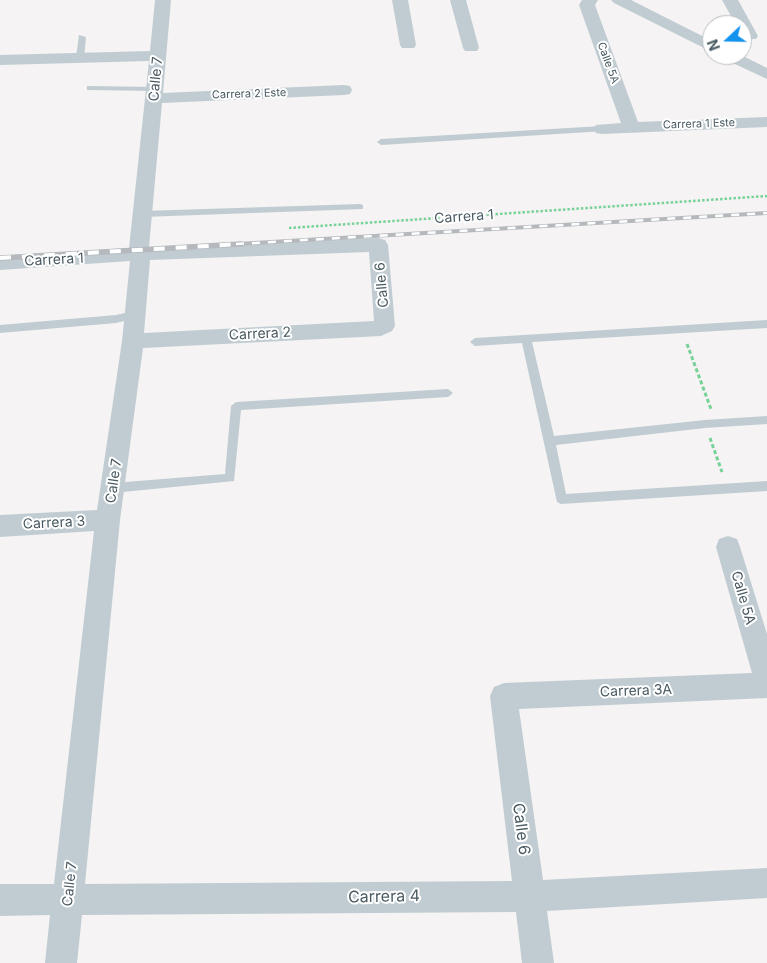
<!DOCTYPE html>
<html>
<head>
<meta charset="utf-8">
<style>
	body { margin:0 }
	#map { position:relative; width:767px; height:963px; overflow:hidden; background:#f5f3f3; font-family:Inter,sans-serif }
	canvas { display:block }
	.north { position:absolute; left:702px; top:15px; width:50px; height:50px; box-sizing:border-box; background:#fff; border:1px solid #b6bdc0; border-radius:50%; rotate:249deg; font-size:14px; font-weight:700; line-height:20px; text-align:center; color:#495a62 }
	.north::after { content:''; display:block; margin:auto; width:18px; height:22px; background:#1493ee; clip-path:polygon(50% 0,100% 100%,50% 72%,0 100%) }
</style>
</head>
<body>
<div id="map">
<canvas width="767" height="963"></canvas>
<div class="north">N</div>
</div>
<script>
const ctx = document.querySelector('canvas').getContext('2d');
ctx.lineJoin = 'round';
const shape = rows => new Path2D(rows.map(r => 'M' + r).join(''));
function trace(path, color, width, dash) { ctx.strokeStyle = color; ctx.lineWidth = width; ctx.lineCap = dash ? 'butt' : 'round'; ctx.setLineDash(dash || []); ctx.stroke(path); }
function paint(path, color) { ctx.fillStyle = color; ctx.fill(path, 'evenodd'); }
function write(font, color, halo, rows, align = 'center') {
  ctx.font = font + ' Inter,sans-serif'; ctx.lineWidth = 4; ctx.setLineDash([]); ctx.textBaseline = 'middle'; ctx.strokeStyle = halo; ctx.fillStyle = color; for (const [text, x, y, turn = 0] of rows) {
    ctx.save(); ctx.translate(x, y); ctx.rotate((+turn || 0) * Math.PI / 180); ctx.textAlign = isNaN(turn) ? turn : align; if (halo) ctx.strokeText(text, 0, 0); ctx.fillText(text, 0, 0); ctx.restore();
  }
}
trace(shape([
	[289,228,767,196]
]), '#77d298', 2.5, [2.5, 2]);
trace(shape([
	[687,344,711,409],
	[710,438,722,472]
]), '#77d298', 3, [4, 2.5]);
paint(shape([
	[79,35,86,37,84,58,80,60,76,58,79,35],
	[87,86,155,87,159,89,155,91,90,90,87,90,87,86],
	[602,126,606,129,605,131,381,145,377,142,381,139,602,126],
	[360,204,363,205,363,209,143,217,139,214,143,211,360,204],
	[134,311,137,312,139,315,137,318,116,323,0,333,0,325,116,315,134,311],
	[767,320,767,328,532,342,554,436,705,420,767,416,767,424,705,428,556,445,566,494,767,481,767,491,561,504,557,502,522,343,475,346,470,342,475,338,767,320],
	[448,389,453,393,448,397,241,410,234,481,113,493,109,491,107,488,109,485,113,483,225,474,231,406,236,402,448,389]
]), '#c0ccd2');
paint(shape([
	[155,0,171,0,163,93,344,85,350,86,352,90,350,94,344,95,162,103,149,247,378,238,385,240,388,245,395,326,392,331,381,336,143,348,120,520,85,884,512,881,490,696,494,687,504,683,752,673,716,547,719,539,728,536,737,539,740,547,767,634,767,698,519,709,543,880,767,868,767,898,547,911,554,963,522,963,516,912,82,915,77,963,45,963,50,915,0,916,0,884,54,884,94,531,0,537,0,515,97,510,122,341,130,261,0,270,0,256,129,248,149,61,0,65,0,55,150,51,155,0],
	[369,252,374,321,144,333,150,260,369,252],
	[392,0,408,0,416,45,414,48,402,48,400,45,392,0],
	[450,0,466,0,479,48,477,51,465,51,463,48,450,0],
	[582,0,598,0,595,5,638,122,767,117,767,127,602,134,596,133,593,129,596,125,621,123,579,5,582,0],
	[611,0,631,0,712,41,712,52,614,3,611,0],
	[722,0,738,0,758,36,756,39,744,39,742,36,742,25,736,25,722,0],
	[720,55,741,55,767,68,767,79,722,58,720,55]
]), '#c0ccd2');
const railFar1 = shape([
	[220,245,767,213]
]);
const rail = shape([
	[0,258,241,244]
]);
trace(railFar1, '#b5b9bd', 4);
trace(rail, '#b5b9bd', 5.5);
trace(railFar1, '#fff', 2.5, [8]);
trace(rail, '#fff', 4, [11]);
write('11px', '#495a62', '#fff', [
	["Calle 5A",608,63,70],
	["Carrera 2 Este",249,94,-2],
	["Carrera 1 Este",699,124,-2]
]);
write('14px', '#495a62', '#fff', [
	["Calle 7",156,79,-85],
	["Carrera 1",464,217,-4],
	["Carrera 1",54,260,-3],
	["Calle 6",382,285,-95],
	["Carrera 2",260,334,-3],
	["Calle 7",114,481,-82],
	["Carrera 3",54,523,-3],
	["Calle 5A",743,598,74],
	["Carrera 3A",636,691,-2],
	["Calle 7",70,884,-84]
]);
write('16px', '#495a62', '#fff', [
	["Calle 6",521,829,83],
	["Carrera 4",384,897,-1]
]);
</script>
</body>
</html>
